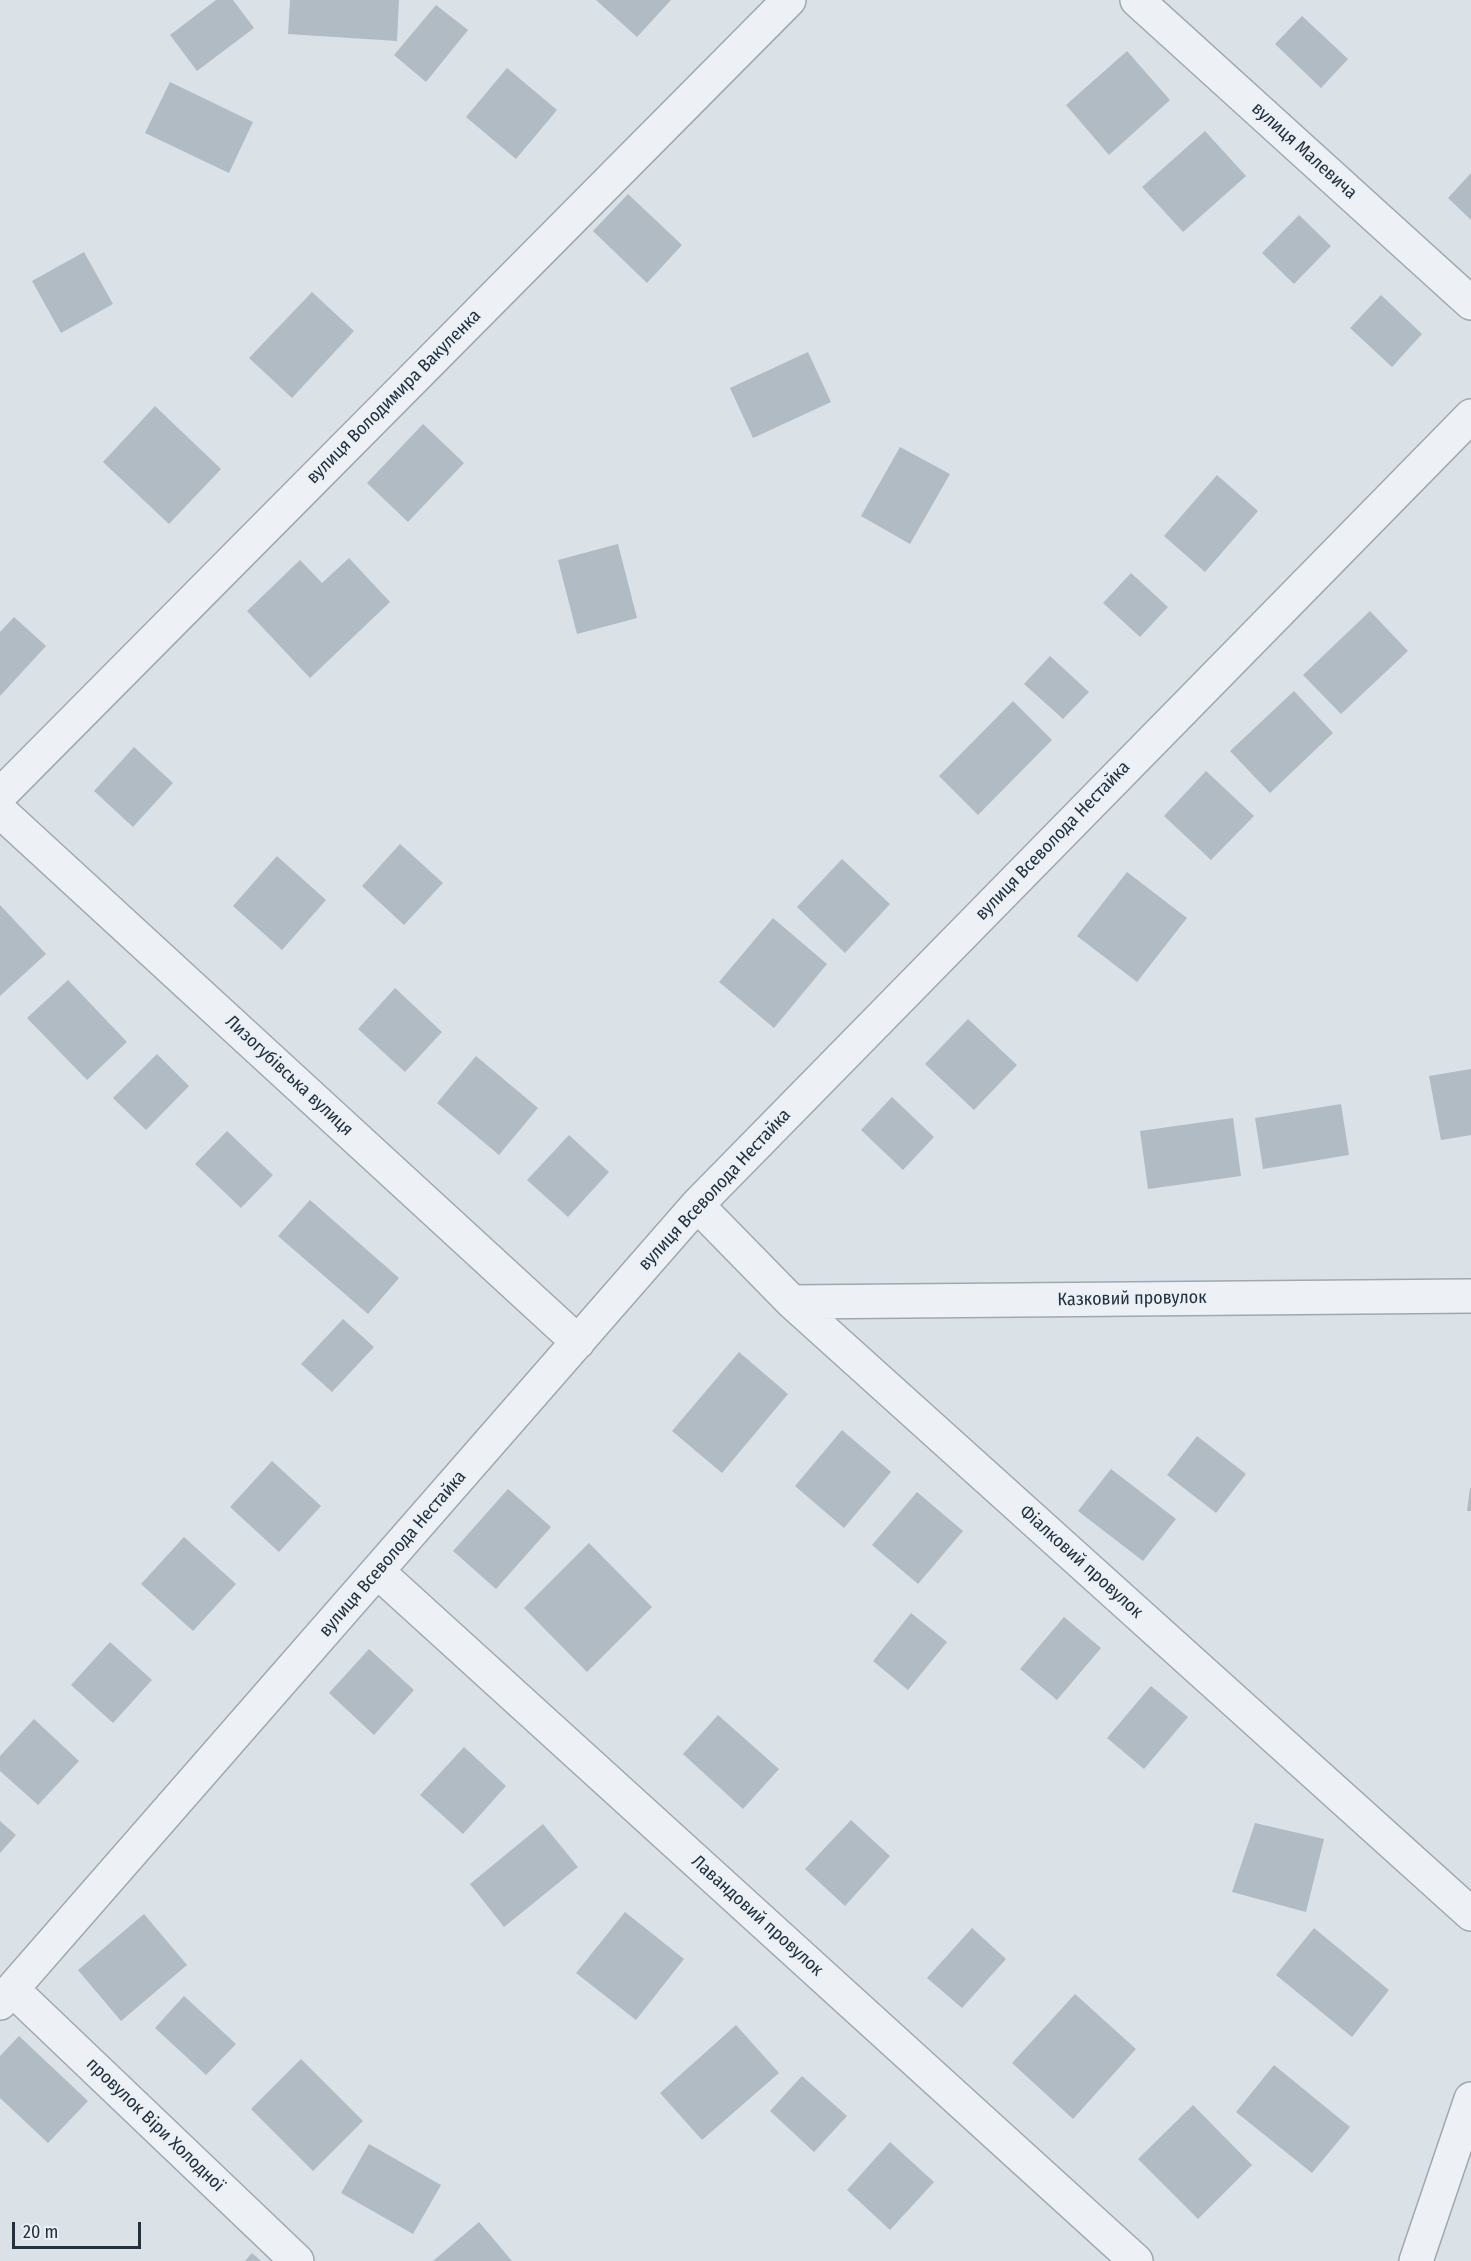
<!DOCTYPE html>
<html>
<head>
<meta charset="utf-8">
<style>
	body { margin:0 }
	#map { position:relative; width:1471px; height:2261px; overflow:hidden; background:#dae1e7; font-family:"Fira Sans Condensed",sans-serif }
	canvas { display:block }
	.scale { position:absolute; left:12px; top:2222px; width:129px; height:27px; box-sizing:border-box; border:3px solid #23303e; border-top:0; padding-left:8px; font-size:18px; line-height:21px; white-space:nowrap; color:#23303e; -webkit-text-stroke:4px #eaf0f5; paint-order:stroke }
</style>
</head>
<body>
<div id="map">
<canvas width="1471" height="2261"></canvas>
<div class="scale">20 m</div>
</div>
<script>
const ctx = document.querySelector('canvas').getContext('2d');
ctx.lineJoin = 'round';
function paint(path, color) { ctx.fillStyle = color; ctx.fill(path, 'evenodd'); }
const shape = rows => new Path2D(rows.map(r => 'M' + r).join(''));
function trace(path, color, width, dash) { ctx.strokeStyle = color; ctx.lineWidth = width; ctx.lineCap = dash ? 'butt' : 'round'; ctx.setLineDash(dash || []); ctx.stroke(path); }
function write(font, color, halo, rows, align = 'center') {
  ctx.font = font + ' "Fira Sans Condensed",sans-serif'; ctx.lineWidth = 4.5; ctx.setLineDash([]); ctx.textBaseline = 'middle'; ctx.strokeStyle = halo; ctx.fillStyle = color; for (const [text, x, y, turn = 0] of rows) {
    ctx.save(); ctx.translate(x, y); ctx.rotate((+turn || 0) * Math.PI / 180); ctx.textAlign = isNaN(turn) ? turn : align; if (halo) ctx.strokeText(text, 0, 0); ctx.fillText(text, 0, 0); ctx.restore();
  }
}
paint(shape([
	[216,0,233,0,254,28,197,71,170,35],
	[290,0,399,0,397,41,288,34],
	[596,0,671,0,637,37],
	[436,5,468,30,426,82,394,55],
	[1302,16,1348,59,1321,88,1275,44],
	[1127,51,1170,100,1109,155,1066,105],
	[507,68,557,110,516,159,466,117],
	[170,82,253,122,229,173,145,133],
	[1205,131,1246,176,1183,232,1142,187],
	[1471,173,1471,220,1448,198],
	[628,194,682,245,647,283,593,231],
	[1299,215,1331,246,1294,284,1262,253],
	[84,252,113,304,61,333,32,281],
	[312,292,354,331,292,398,249,358],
	[1381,295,1422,334,1392,367,1350,328],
	[808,352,831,402,753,438,730,388],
	[155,406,221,469,169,524,103,462],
	[423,424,464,463,408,522,367,483],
	[900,447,950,474,910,544,861,516],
	[1217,475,1258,511,1205,572,1164,536],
	[618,544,637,618,577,634,558,560],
	[349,558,390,602,310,678,247,611,300,560,322,583],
	[1131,573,1168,607,1140,637,1103,603],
	[1370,611,1408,651,1341,714,1303,675],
	[14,617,46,646,0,696,0,632],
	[1050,656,1089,692,1063,719,1024,684],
	[1294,691,1333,733,1270,793,1230,751],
	[1013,701,1052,740,978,815,939,776],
	[134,747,173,783,133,827,94,791],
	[1206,771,1254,816,1211,860,1164,816],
	[400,844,443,883,404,925,362,886],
	[277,856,326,900,282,950,233,906],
	[842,859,890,904,845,953,797,907],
	[1127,872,1187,918,1137,982,1077,936],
	[0,905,46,954,0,996],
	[773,918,827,964,774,1028,719,982],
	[68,980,127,1042,87,1080,27,1018],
	[395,988,442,1032,405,1072,358,1029],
	[968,1019,1017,1065,974,1110,925,1064],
	[157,1054,189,1086,146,1130,113,1098],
	[476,1056,538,1108,499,1155,437,1103],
	[1471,1069,1471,1135,1441,1140,1429,1076],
	[892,1097,934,1137,903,1170,861,1130],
	[1341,1104,1349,1155,1263,1169,1255,1118],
	[1233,1118,1241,1176,1148,1189,1140,1131],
	[227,1131,273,1175,241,1208,195,1164],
	[569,1135,609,1172,568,1217,527,1180],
	[310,1200,399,1278,368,1314,278,1236],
	[343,1319,374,1347,332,1392,301,1364],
	[739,1352,788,1394,722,1473,672,1431],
	[842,1430,891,1472,844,1528,795,1486],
	[1197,1436,1246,1474,1216,1513,1167,1475],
	[272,1461,321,1506,279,1552,230,1507],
	[1111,1469,1176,1519,1143,1561,1078,1511],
	[1470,1488,1471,1488,1471,1511,1467,1511],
	[508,1489,551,1527,496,1589,453,1551],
	[917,1492,963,1531,918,1584,872,1545],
	[184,1537,236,1584,193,1631,141,1584],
	[589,1543,652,1607,587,1672,524,1608],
	[911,1613,947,1642,908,1690,873,1661],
	[1064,1617,1101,1648,1057,1700,1020,1669],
	[110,1642,152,1680,113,1723,71,1685],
	[369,1649,414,1690,374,1735,329,1693],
	[1151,1686,1188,1717,1144,1769,1107,1738],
	[718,1715,779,1769,743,1809,683,1754],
	[34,1719,79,1761,38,1805,0,1771,0,1756],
	[464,1747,506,1786,463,1834,420,1795],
	[851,1820,890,1856,845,1906,805,1869],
	[0,1821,16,1835,0,1853],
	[1255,1823,1324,1839,1306,1912,1232,1892],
	[543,1824,578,1867,504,1927,470,1884],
	[625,1912,684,1959,636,2020,576,1973],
	[144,1914,187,1965,121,2021,78,1970],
	[972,1928,1006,1959,962,2008,927,1978],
	[1314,1928,1389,1990,1352,2037,1276,1975],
	[1075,1994,1136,2049,1073,2119,1012,2063],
	[184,1996,236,2044,206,2075,155,2028],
	[736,2025,779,2073,702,2140,660,2093],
	[19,2036,88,2101,48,2143,0,2098,0,2056],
	[301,2059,363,2121,313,2171,251,2109],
	[1274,2065,1350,2127,1312,2173,1236,2112],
	[802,2076,847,2116,814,2152,770,2111],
	[1193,2105,1252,2165,1198,2219,1138,2159],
	[890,2142,934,2182,890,2230,847,2190],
	[369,2144,441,2185,413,2234,341,2193],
	[479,2222,512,2261,433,2261],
	[252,2253,261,2261,245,2261]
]), '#b1bbc4');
const street = shape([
	[1137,0,1471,303],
	[0,795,789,0],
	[0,811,578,1342],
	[697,1205,792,1302,1471,1914],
	[792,1302,1471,1296],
	[378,1572,1136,2261],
	[13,1990,297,2261],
	[0,2003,697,1205,1471,416],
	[1416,2261,1471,2099]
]);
trace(street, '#9fa8b1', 36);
trace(street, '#edf1f5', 33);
write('18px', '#23303e', '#eaf0f5', [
	["вулиця Малевича",1304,151,42],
	["вулиця Володимира Вакуленка",394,397,-45],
	["вулиця Всеволода Нестайка",1053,841,-46],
	["Лизогубівська вулиця",289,1076,43],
	["вулиця Всеволода Нестайка",715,1190,-47],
	["Казковий провулок",1132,1299,-1],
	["вулиця Всеволода Нестайка",393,1554,-49],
	["Фіалковий провулок",1081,1562,42],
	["Лавандовий провулок",757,1916,42],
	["провулок Віри Холодної",155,2125,44]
]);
</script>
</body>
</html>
